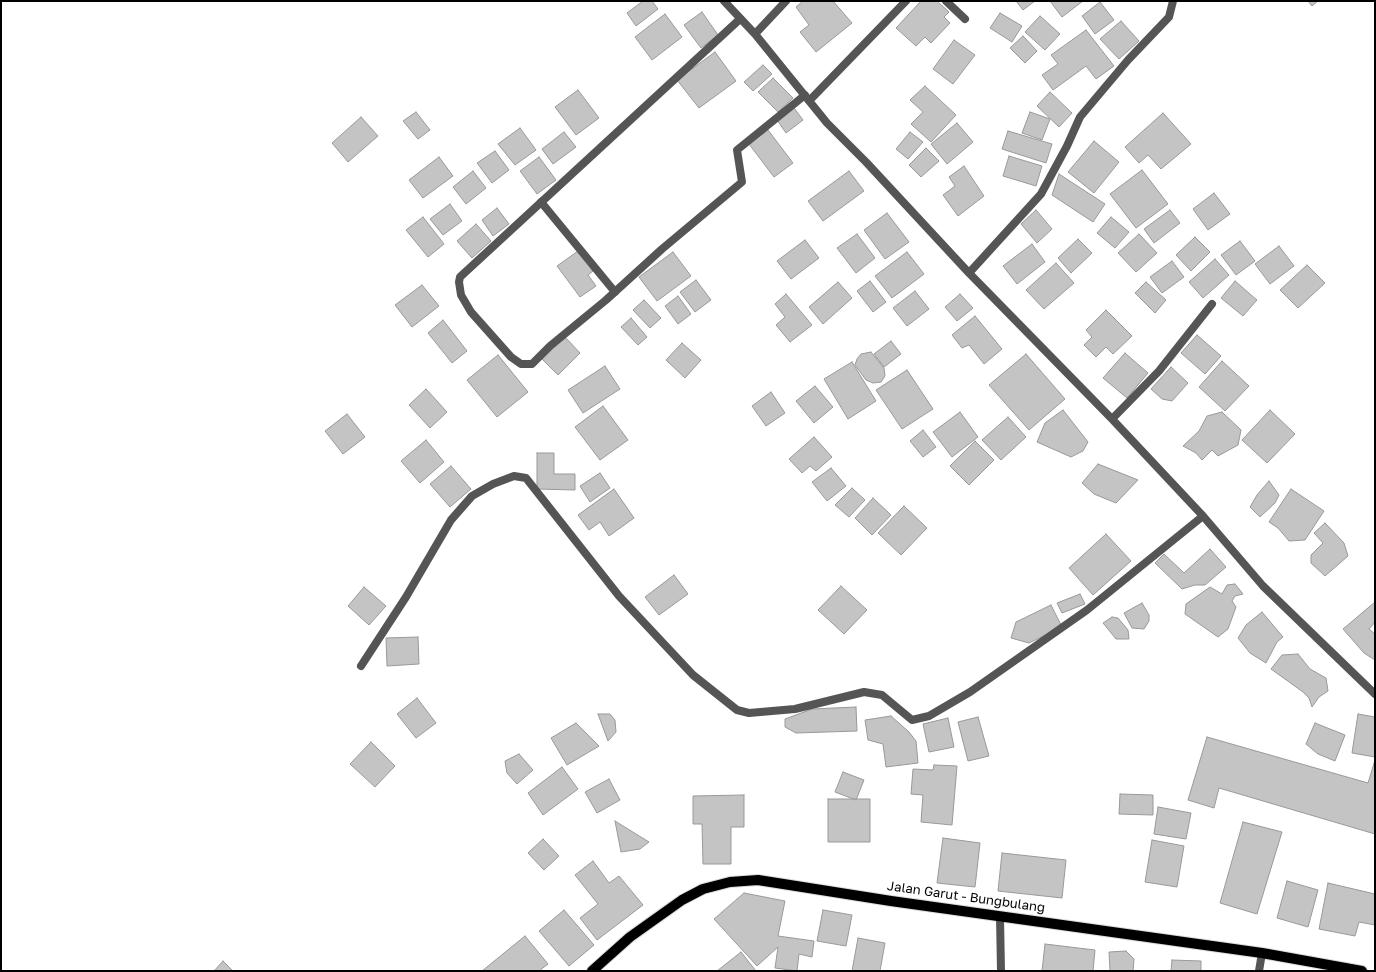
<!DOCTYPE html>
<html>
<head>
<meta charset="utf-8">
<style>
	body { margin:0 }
	#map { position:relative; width:1376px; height:972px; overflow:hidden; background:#fff; font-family:"Golos Text",sans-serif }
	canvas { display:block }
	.frame { position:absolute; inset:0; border:2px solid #000; pointer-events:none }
</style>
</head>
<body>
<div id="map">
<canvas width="1376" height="972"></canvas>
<div class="frame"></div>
</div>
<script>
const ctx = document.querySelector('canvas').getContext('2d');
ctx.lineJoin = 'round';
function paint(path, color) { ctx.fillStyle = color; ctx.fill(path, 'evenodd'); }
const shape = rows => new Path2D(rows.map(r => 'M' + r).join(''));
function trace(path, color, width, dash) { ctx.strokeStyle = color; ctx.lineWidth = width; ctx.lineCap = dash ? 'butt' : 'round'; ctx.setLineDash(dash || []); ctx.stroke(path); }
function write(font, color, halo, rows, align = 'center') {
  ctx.font = font + ' "Golos Text",sans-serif'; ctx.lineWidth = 3; ctx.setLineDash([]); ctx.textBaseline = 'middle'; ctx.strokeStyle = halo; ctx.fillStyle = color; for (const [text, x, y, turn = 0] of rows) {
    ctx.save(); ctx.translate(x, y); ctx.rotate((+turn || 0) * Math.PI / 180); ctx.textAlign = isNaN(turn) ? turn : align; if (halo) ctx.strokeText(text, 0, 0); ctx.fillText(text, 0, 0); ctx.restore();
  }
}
const building = shape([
	[643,1,652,1,658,9,636,26,627,13,643,1],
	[803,1,833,1,852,23,816,52,800,32,809,25,796,7,803,1],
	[921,1,937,1,949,12,944,17,950,23,931,43,925,37,916,46,896,28,921,1],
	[1016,1,1035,1,1023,10,1016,1],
	[1050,1,1083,1,1062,17,1050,1],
	[1308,1,1318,1,1312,6,1308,1],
	[1100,2,1114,20,1095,34,1082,16,1100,2],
	[702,12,718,35,701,48,684,25,702,12],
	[1000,13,1022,26,1012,42,990,28,1000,13],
	[665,14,682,37,652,60,635,37,665,14],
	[1040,16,1060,34,1045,50,1025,32,1040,16],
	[1121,21,1139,41,1119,59,1100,39,1121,21],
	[1086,30,1114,66,1096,79,1086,66,1053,90,1042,75,1058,64,1051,55,1086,30],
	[1023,36,1037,51,1025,63,1010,48,1023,36],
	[954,40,975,55,953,84,933,69,954,40],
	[715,52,736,81,699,108,677,80,715,52],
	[763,65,772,74,753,91,744,82,763,65],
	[773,78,793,98,778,112,758,92,773,78],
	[925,86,956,115,931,142,911,124,923,112,910,100,925,86],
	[578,90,599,118,576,135,555,107,578,90],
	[1050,92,1072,113,1059,127,1037,106,1050,92],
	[794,108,803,120,786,133,777,120,794,108],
	[416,112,430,130,418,139,403,121,416,112],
	[1030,112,1050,119,1042,140,1022,133,1030,112],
	[1163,113,1191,144,1161,169,1148,155,1139,163,1125,147,1163,113],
	[361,117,378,136,348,162,332,143,361,117],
	[957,123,973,142,947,164,931,144,957,123],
	[520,128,536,150,515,165,498,144,520,128],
	[768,130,793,163,774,177,749,144,768,130],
	[1008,131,1052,144,1046,163,1002,149,1008,131],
	[564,132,576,147,553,164,542,149,564,132],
	[910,132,923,142,908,159,896,149,910,132],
	[1094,141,1119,162,1094,193,1068,172,1094,141],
	[926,148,939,161,921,177,909,165,926,148],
	[495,151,509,170,492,183,477,163,495,151],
	[1009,156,1042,166,1036,186,1003,176,1009,156],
	[439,157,453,176,423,198,409,180,439,157],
	[539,157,556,180,537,194,520,171,539,157],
	[964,166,984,196,958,216,943,195,955,186,949,177,964,166],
	[1142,170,1168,204,1136,228,1110,194,1142,170],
	[473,171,486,188,466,204,453,187,473,171],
	[849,171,864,191,823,221,808,201,849,171],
	[1059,174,1105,204,1093,222,1052,195,1059,174],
	[1214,193,1230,214,1208,230,1193,209,1214,193],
	[450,204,462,221,443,235,430,219,450,204],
	[497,208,509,224,493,236,482,220,497,208],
	[1036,210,1052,229,1037,243,1021,224,1036,210],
	[1170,210,1180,223,1154,243,1144,229,1170,210],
	[887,213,909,242,885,259,864,230,887,213],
	[423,217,444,244,428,257,406,230,423,217],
	[1111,217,1129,232,1115,248,1097,233,1111,217],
	[476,224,491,241,472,258,457,241,476,224],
	[857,234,875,258,856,273,837,248,857,234],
	[1139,234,1157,253,1136,272,1118,253,1139,234],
	[1195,237,1210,252,1191,271,1176,255,1195,237],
	[1078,239,1092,253,1071,273,1058,258,1078,239],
	[805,240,819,258,791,279,777,261,805,240],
	[1240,241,1255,261,1236,275,1221,255,1240,241],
	[1032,244,1045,262,1017,284,1003,266,1032,244],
	[1279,246,1294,266,1270,284,1255,264,1279,246],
	[578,251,593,271,588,275,596,286,580,297,557,266,578,251],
	[673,252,691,276,657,301,639,277,673,252],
	[907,252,924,274,892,298,875,276,907,252],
	[1215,259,1229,275,1203,298,1189,282,1215,259],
	[1172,261,1184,277,1162,293,1150,277,1172,261],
	[1056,263,1074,283,1044,309,1026,290,1056,263],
	[1307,265,1325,283,1298,308,1280,290,1307,265],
	[696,280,711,300,695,312,680,292,696,280],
	[870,281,886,302,873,312,857,291,870,281],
	[1235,281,1257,300,1243,316,1221,298,1235,281],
	[838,282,852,298,823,324,809,307,838,282],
	[1146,282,1166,300,1155,313,1135,293,1146,282],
	[422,285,439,306,412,327,395,305,422,285],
	[915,291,929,309,907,326,893,308,915,291],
	[786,294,812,325,790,342,776,325,785,317,775,304,786,294],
	[960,294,973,308,957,321,945,307,960,294],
	[678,296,691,314,678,324,665,306,678,296],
	[644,300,661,318,650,328,633,310,644,300],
	[1106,310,1132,336,1113,354,1106,347,1096,357,1084,345,1092,337,1086,330,1106,310],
	[975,316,1002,349,984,364,969,345,962,348,952,335,975,316],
	[631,318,647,337,638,345,621,327,631,318],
	[443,320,467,351,452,363,428,333,443,320],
	[1197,335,1221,356,1205,374,1181,353,1197,335],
	[565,337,580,353,558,375,542,359,565,337],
	[891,341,901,354,884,367,874,354,891,341],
	[682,343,701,360,685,378,666,360,682,343],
	[871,352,884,368,885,376,881,382,873,383,866,380,855,365,857,359,861,354,871,352],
	[1125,353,1148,373,1127,398,1103,378,1125,353],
	[1026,354,1065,399,1029,430,989,385,1026,354],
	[498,355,528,392,497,417,467,380,498,355],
	[1222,361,1249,386,1225,411,1199,387,1222,361],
	[852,362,876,401,848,419,824,379,852,362],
	[605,366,620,389,583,413,568,390,605,366],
	[1171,367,1188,383,1172,401,1162,399,1151,389,1171,367],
	[907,370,933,409,902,429,876,390,907,370],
	[815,386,833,407,814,423,796,401,815,386],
	[426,389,447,412,430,428,409,405,426,389],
	[771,392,785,413,766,426,752,406,771,392],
	[603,406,628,440,600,460,575,427,603,406],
	[1063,410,1088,442,1083,451,1071,457,1037,442,1045,423,1063,410],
	[1270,410,1295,434,1267,463,1242,440,1270,410],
	[960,412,978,437,952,457,933,432,960,412],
	[1222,412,1241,430,1238,445,1218,456,1212,450,1202,460,1196,453,1183,446,1199,431,1207,416,1222,412],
	[347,414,365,437,343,454,325,431,347,414],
	[1008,417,1026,437,1001,460,982,440,1008,417],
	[923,430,936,447,923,457,910,441,923,430],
	[814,437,832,457,816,471,810,466,802,473,789,459,814,437],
	[426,440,444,462,420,483,401,461,426,440],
	[975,441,994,460,969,485,950,466,975,441],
	[537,453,554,453,554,474,575,474,575,490,537,489,537,453],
	[1098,464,1138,480,1116,503,1094,494,1082,483,1098,464],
	[451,466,471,489,450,507,430,484,451,466],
	[831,468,846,486,827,501,812,482,831,468],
	[600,473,610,488,590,502,580,486,600,473],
	[1269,481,1279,495,1275,503,1260,517,1250,507,1257,495,1269,481],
	[852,488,865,500,849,517,835,505,852,488],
	[614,489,634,518,609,536,600,522,589,530,578,515,614,489],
	[1291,489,1324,511,1305,540,1289,541,1278,528,1269,522,1291,489],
	[873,498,891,515,872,535,855,518,873,498],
	[904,506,927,528,901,555,878,533,904,506],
	[1325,523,1344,543,1348,556,1325,576,1311,563,1311,555,1323,543,1314,533,1325,523],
	[1106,534,1131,561,1093,595,1069,568,1106,534],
	[1210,549,1226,567,1205,585,1195,585,1182,589,1155,563,1164,554,1184,573,1210,549],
	[674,575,688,594,659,615,645,597,674,575],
	[1235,584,1243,594,1235,596,1232,601,1236,607,1228,629,1218,637,1185,614,1186,604,1210,587,1222,594,1227,585,1235,584],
	[841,586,867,610,844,634,818,610,841,586],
	[364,587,386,606,369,625,348,606,364,587],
	[1080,594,1085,604,1062,613,1057,603,1080,594],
	[1375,602,1375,622,1369,629,1375,634,1375,660,1364,653,1343,629,1375,602],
	[1142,603,1149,615,1149,621,1144,629,1132,628,1124,613,1142,603],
	[1051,605,1062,627,1029,643,1011,638,1016,622,1051,605],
	[1262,612,1283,637,1277,642,1266,663,1250,653,1238,638,1246,625,1262,612],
	[1112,617,1118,618,1128,630,1129,639,1116,639,1103,623,1112,617],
	[418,637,419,664,387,666,386,638,418,637],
	[1298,654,1310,669,1326,678,1328,691,1319,697,1312,707,1309,698,1303,692,1271,669,1282,655,1298,654],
	[417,698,436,723,416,738,397,714,417,698],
	[856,707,857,731,796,733,785,727,785,719,812,709,856,707],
	[598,714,610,714,615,720,616,732,608,741,598,714],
	[1358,714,1375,717,1375,757,1352,753,1358,714],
	[891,716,909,732,916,741,918,763,886,767,883,744,868,740,865,720,891,716],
	[978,717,989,756,968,761,958,722,978,717],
	[948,718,954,747,929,752,923,724,948,718],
	[576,723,599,746,567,765,551,738,576,723],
	[1315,723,1345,735,1335,761,1318,754,1306,744,1315,723],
	[1207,737,1368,783,1375,760,1375,834,1219,788,1214,808,1188,800,1207,737],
	[371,742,395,766,375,787,350,764,371,742],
	[519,754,533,770,517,784,507,773,505,761,519,754],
	[934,765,957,766,952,825,921,822,923,795,911,794,913,769,933,770,934,765],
	[562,767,578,789,543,815,528,793,562,767],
	[843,772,864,780,856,800,835,792,843,772],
	[609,779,620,800,597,813,585,792,609,779],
	[1120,794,1153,795,1153,815,1119,814,1120,794],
	[744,795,744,827,731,827,731,864,703,864,702,824,693,824,693,796,744,795],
	[828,799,870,799,870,842,828,842,828,799],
	[1158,807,1191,813,1186,839,1154,834,1158,807],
	[615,821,649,842,640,849,621,852,615,821],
	[1243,822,1282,832,1257,914,1220,903,1243,822],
	[943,838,980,843,975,887,937,883,943,838],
	[543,839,559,856,544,870,528,853,543,839],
	[1152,840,1184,846,1177,887,1145,882,1152,840],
	[1002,853,1066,860,1062,898,998,891,1002,853],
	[593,861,609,883,619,876,643,905,597,940,580,918,598,904,575,875,593,861],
	[1287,881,1318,890,1308,927,1277,918,1287,881],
	[1328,883,1375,894,1375,925,1359,922,1355,936,1319,929,1328,883],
	[744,893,785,901,778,936,814,941,812,957,799,954,797,971,775,968,778,947,757,966,714,919,744,893],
	[564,910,594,945,569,966,539,931,564,910],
	[823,910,852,915,846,946,817,941,823,910],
	[525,936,548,964,539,971,482,971,525,936],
	[858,938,885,943,880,971,852,971,858,938],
	[1045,944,1095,950,1093,971,1042,971,1045,944],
	[1126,951,1134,959,1133,971,1110,971,1109,952,1126,951],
	[741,952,756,971,717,971,741,952],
	[1172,960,1201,961,1201,971,1171,971,1172,960],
	[223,961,233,971,214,971,223,961]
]);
paint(building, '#c4c4c4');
trace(building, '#999', 1);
const primary = shape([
	[592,971,630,937,682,900,703,889,730,882,758,880,891,901,1262,953,1362,971]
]);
trace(primary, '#dbdbdb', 12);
trace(shape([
	[541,202,615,292]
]), '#555', 8);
trace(shape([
	[724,1,755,34,827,123,866,162,969,273,1112,419,1203,516,1263,586,1375,694],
	[946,1,965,19],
	[740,19,460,277,459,282,461,295,471,312,511,357,521,364,532,364,550,346,606,300,662,249,742,182,737,150,805,95],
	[755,34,786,1],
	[809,101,906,1],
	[969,273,1041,194,1067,146,1080,117,1128,60,1169,17,1173,1],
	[1112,419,1159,371,1212,304],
	[361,666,406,597,451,520,472,496,493,484,514,476,526,478,619,596,693,675,737,710,749,713,795,709,864,692,882,695,912,720,929,716,970,692,1087,610,1203,516],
	[1000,917,1001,971],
	[1259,971,1262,953]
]), '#555', 8);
trace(primary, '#000', 10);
write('13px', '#000', '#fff', [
	["Jalan Garut - Bungbulang",966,897,8]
]);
</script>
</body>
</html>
